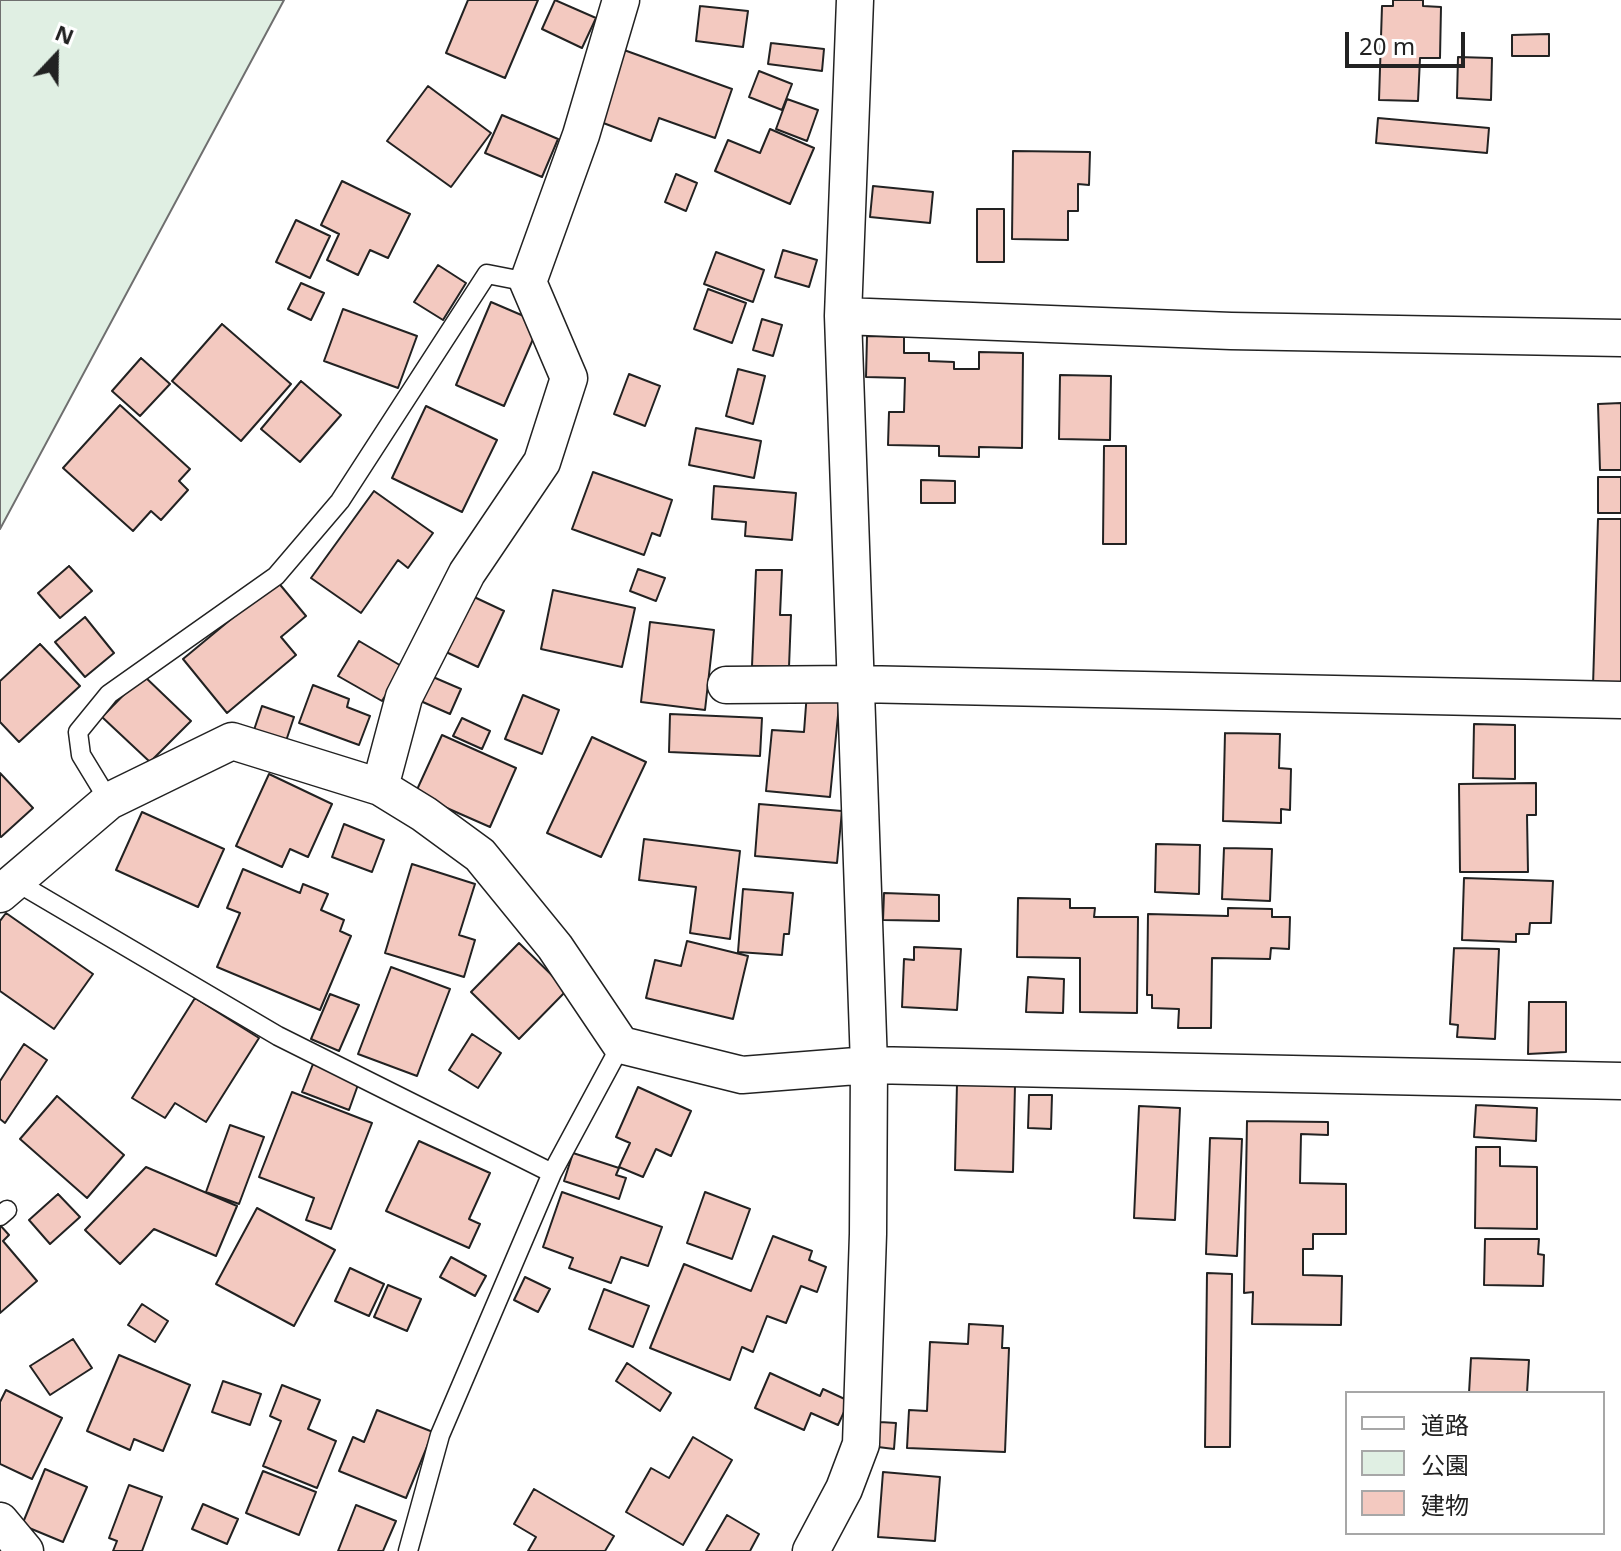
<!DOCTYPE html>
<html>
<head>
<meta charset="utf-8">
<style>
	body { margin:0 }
	#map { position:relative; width:1621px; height:1551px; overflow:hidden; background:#fff; font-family:"Noto Sans","Noto Sans JP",sans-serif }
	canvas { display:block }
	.legend { position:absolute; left:1345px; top:1391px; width:260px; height:144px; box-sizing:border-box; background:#fff; border:2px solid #a7a7a7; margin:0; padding:10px 14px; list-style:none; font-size:24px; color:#222 }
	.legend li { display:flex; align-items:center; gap:16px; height:40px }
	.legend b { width:40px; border:2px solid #a7a7a7 }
	.north { position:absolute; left:16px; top:16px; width:80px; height:80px; -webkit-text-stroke:6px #fff; paint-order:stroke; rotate:22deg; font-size:22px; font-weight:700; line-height:32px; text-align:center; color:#222 }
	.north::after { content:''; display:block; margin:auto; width:28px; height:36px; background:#222; clip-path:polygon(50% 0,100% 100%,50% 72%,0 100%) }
	.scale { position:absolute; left:1345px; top:32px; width:120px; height:36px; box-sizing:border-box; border:4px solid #222; border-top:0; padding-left:10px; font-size:24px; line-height:28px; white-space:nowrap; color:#222; -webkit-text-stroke:6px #fff; paint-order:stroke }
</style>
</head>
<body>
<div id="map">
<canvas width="1621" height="1551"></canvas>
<ul class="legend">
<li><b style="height:10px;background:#fff"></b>道路</li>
<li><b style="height:22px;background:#e0efe3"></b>公園</li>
<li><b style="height:22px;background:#f3c9c0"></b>建物</li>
</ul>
<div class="north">N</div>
<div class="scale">20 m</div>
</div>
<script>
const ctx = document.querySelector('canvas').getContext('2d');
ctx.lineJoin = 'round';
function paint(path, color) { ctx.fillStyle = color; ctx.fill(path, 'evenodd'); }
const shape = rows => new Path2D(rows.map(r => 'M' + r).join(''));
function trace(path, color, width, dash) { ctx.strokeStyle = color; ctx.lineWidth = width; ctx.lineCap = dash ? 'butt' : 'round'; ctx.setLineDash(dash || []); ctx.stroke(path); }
const green = shape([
	[0,0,284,0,0,529,0,0]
]);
paint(green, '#e0efe3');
trace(green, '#6f6f6f', 2);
const building = shape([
	[468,0,538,0,505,78,446,53,468,0],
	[555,0,596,18,582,48,542,29,555,0],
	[1393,0,1423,0,1423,6,1441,7,1440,58,1420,58,1418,101,1379,100,1382,6,1393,6,1393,0],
	[700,6,748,11,743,47,696,41,700,6],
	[1549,34,1549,56,1512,56,1512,35,1549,34],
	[771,43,824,49,822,71,768,64,771,43],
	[624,50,732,89,715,138,659,118,651,141,598,121,624,50],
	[1458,57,1492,58,1491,100,1457,98,1458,57],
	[759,71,792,84,782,110,749,97,759,71],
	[428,86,491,133,451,187,387,141,428,86],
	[787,99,818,110,807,141,776,129,787,99],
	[502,115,558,139,542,177,485,153,502,115],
	[1378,118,1489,128,1487,153,1376,143,1378,118],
	[770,129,814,148,790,204,715,171,728,140,760,153,770,129],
	[1013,151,1090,152,1089,185,1078,184,1078,211,1068,211,1068,240,1012,239,1013,151],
	[676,174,697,183,686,211,665,202,676,174],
	[342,181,410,214,388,258,370,250,358,275,327,260,339,234,321,225,342,181],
	[873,186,933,192,930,223,870,217,873,186],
	[977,209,1004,209,1004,262,977,262,977,209],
	[296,220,330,236,310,278,276,262,296,220],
	[783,250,817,260,809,287,775,277,783,250],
	[716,252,764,270,753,302,704,284,716,252],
	[438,265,466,283,443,320,414,302,438,265],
	[301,283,324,293,311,320,288,309,301,283],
	[708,289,746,303,732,343,694,329,708,289],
	[491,302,540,323,504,406,456,385,491,302],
	[343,309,417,336,398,388,324,361,343,309],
	[762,319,782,325,773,356,753,350,762,319],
	[222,324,291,384,241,441,172,381,222,324],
	[867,336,904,337,904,353,929,353,929,361,954,362,954,369,979,369,979,352,1023,353,1022,448,979,447,979,457,939,456,939,446,888,445,889,412,904,412,905,378,866,377,867,336],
	[141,358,170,384,140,416,112,391,141,358],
	[738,369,765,376,753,424,726,416,738,369],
	[629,374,660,386,645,426,614,414,629,374],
	[1060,375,1111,376,1110,440,1059,439,1060,375],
	[301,381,341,415,300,462,261,429,301,381],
	[1621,403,1621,470,1600,470,1598,404,1621,403],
	[120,405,190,469,179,481,188,490,161,520,151,511,133,531,63,468,120,405],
	[426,406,497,440,462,512,392,478,426,406],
	[696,428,761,441,754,478,689,465,696,428],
	[1104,446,1126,446,1126,544,1103,544,1104,446],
	[593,472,672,500,660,536,652,533,644,555,572,529,593,472],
	[1598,477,1621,477,1621,513,1598,513,1598,477],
	[921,480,955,481,955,503,921,503,921,480],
	[714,486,796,493,792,540,745,536,746,522,712,519,714,486],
	[374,491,433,533,408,568,398,560,361,613,311,578,374,491],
	[1598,519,1621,519,1621,688,1593,686,1598,519],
	[69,566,92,591,60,618,38,593,69,566],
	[638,569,665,578,656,601,630,591,638,569],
	[756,570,782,570,780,615,791,615,789,667,752,666,756,570],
	[277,581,306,616,281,637,296,655,227,713,183,659,277,581],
	[553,590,635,608,622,667,541,649,553,590],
	[472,596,504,611,478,667,446,652,472,596],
	[85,617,114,653,85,677,55,642,85,617],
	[650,622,714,630,705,710,641,702,650,622],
	[359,641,403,667,382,701,338,676,359,641],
	[40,644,80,686,19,742,0,722,0,681,40,644],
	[426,674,461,689,450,714,416,699,426,674],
	[143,675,191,721,150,762,102,717,143,675],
	[313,685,349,699,347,707,370,716,359,745,299,723,313,685],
	[807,692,840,695,830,797,766,791,772,730,804,732,807,692],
	[523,695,559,710,542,754,505,739,523,695],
	[262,706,294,717,285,744,253,733,262,706],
	[670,714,762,718,760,756,669,752,670,714],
	[462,718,490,731,482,749,453,736,462,718],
	[1474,724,1515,725,1515,779,1473,778,1474,724],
	[1225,733,1280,734,1279,768,1291,769,1290,810,1281,809,1281,823,1223,821,1225,733],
	[442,735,516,768,490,827,415,794,442,735],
	[592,737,646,762,601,857,547,833,592,737],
	[0,773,33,808,1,837,0,836,0,773],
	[269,774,332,804,308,857,290,849,282,867,236,846,269,774],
	[1536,783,1536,815,1527,815,1528,872,1460,872,1459,784,1536,783],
	[759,804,842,811,837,863,755,856,759,804],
	[142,812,224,849,198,907,116,870,142,812],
	[344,824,384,840,372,872,332,857,344,824],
	[644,839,740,851,730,939,690,933,696,887,639,880,644,839],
	[1156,844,1200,845,1199,894,1155,892,1156,844],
	[1224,848,1272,849,1270,901,1222,899,1224,848],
	[412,864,475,884,459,935,475,940,464,977,385,953,412,864],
	[243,869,300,893,303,884,328,894,321,910,344,920,340,931,351,936,320,1010,217,967,240,913,227,908,243,869],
	[1464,878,1553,881,1551,923,1530,923,1529,934,1516,934,1516,942,1462,940,1464,878],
	[743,889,793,893,789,934,784,934,782,955,738,952,743,889],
	[884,893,939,895,939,921,883,920,884,893],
	[1018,898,1070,899,1070,908,1095,908,1094,917,1138,917,1137,1013,1080,1012,1080,958,1017,957,1018,898],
	[1228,908,1272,909,1272,917,1290,917,1289,949,1271,948,1270,959,1212,958,1211,1028,1178,1028,1179,1009,1152,1008,1152,995,1147,995,1148,914,1228,916,1228,908],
	[6,913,93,974,54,1029,0,991,0,921,6,913],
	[687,941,748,956,733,1019,646,998,655,960,681,966,687,941],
	[519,943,567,990,519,1039,471,992,519,943],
	[914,947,961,949,957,1010,902,1007,904,959,914,960,914,947],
	[1454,948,1499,949,1495,1039,1457,1037,1458,1025,1450,1024,1454,948],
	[391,967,450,989,417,1076,358,1054,391,967],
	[1028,977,1064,979,1063,1013,1026,1012,1028,977],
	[330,994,359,1005,339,1051,311,1039,330,994],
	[195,998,259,1038,206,1122,175,1103,165,1118,132,1098,195,998],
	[1529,1002,1566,1002,1566,1052,1528,1054,1529,1002],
	[472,1034,501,1053,478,1088,449,1070,472,1034],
	[24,1044,47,1060,5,1123,0,1119,0,1081,24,1044],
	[313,1064,359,1082,349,1110,302,1092,313,1064],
	[957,1083,1015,1085,1013,1172,955,1170,957,1083],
	[638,1087,691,1111,671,1156,656,1149,643,1177,619,1167,630,1143,616,1137,638,1087],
	[292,1092,372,1123,331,1229,306,1220,314,1198,259,1177,292,1092],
	[1029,1095,1052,1095,1051,1129,1028,1128,1029,1095],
	[57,1096,124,1155,87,1198,20,1139,57,1096],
	[1476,1105,1537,1108,1536,1141,1474,1137,1476,1105],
	[1139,1106,1180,1108,1175,1220,1134,1218,1139,1106],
	[1247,1121,1328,1122,1328,1135,1301,1134,1300,1183,1346,1184,1346,1234,1313,1234,1313,1249,1303,1249,1303,1275,1342,1276,1341,1325,1252,1324,1253,1292,1244,1293,1247,1121],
	[230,1125,264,1137,239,1204,206,1192,230,1125],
	[1210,1138,1242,1139,1237,1256,1206,1254,1210,1138],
	[419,1141,490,1173,469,1219,480,1224,469,1248,386,1211,419,1141],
	[1476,1147,1500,1147,1500,1166,1537,1167,1537,1229,1475,1228,1476,1147],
	[573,1153,619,1168,616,1175,626,1178,619,1199,564,1181,573,1153],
	[146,1167,237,1206,216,1256,154,1229,120,1264,85,1230,146,1167],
	[562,1192,662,1227,648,1266,621,1257,611,1283,569,1268,573,1258,543,1247,562,1192],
	[705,1192,750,1209,732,1259,687,1243,705,1192],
	[58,1194,80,1217,50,1244,29,1220,58,1194],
	[257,1208,335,1250,294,1326,216,1284,257,1208],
	[0,1225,9,1235,3,1241,37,1281,0,1313,0,1225],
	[773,1236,812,1251,809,1260,826,1267,817,1292,801,1286,786,1323,767,1316,753,1352,742,1347,730,1380,650,1348,684,1264,751,1291,773,1236],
	[1485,1239,1539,1239,1538,1254,1544,1255,1543,1286,1484,1285,1485,1239],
	[451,1257,486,1276,475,1296,440,1277,451,1257],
	[350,1268,384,1284,369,1316,335,1301,350,1268],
	[1207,1273,1232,1274,1230,1447,1205,1447,1207,1273],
	[525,1277,550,1289,538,1312,514,1300,525,1277],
	[388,1285,421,1299,407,1331,374,1317,388,1285],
	[604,1289,649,1306,633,1347,589,1329,604,1289],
	[142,1304,168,1321,155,1342,128,1325,142,1304],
	[969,1324,1003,1326,1002,1348,1009,1348,1005,1452,907,1448,909,1410,927,1411,930,1342,968,1344,969,1324],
	[73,1339,92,1368,50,1395,30,1366,73,1339],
	[119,1355,190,1385,163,1451,134,1439,130,1450,87,1431,119,1355],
	[1471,1358,1529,1360,1527,1393,1469,1393,1471,1358],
	[627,1363,671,1393,660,1411,616,1381,627,1363],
	[770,1373,820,1396,823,1389,849,1401,838,1425,811,1413,804,1430,755,1408,770,1373],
	[223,1381,261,1394,250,1425,212,1412,223,1381],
	[282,1385,320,1400,308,1429,336,1441,317,1488,263,1466,281,1421,270,1416,282,1385],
	[6,1390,62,1418,32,1479,0,1464,0,1402,6,1390],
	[377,1410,433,1432,406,1498,339,1471,353,1437,364,1442,377,1410],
	[880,1422,896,1423,894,1449,878,1447,880,1422],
	[693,1437,732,1460,683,1545,626,1512,651,1468,669,1478,693,1437],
	[45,1469,87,1487,63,1542,22,1525,45,1469],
	[263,1471,316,1492,299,1535,246,1513,263,1471],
	[883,1472,940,1477,935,1541,878,1537,883,1472],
	[129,1485,162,1497,142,1551,113,1551,117,1541,109,1538,129,1485],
	[534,1489,614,1536,605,1551,528,1551,536,1537,514,1524,534,1489],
	[203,1504,238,1519,227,1544,192,1529,203,1504],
	[356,1505,396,1521,383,1551,338,1551,356,1505],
	[727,1515,759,1534,750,1551,706,1551,727,1515]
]);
paint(building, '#f3c9c0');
trace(building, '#222', 2);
const lane = shape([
	[109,801,81,755,78,732,109,694,276,576,340,501,487,274,528,282],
	[13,880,278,1036,552,1173],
	[0,1216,7,1210],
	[408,1551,440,1435,552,1173,621,1045]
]);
const street = shape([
	[843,316,1231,331,1621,338],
	[726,685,857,684,1621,700],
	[380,787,404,697,467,573,542,462,569,378,528,282,581,135,621,0],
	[0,894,109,801,232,741,380,787,424,814,480,855,555,947,621,1045,742,1075,869,1065,1621,1081],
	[0,1521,25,1551],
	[811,1551,844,1489,861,1444,868,1234,869,1065,843,316,855,0]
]);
trace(lane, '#222', 21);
trace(street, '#222', 39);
trace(lane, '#fff', 18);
trace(street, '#fff', 36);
</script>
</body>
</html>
